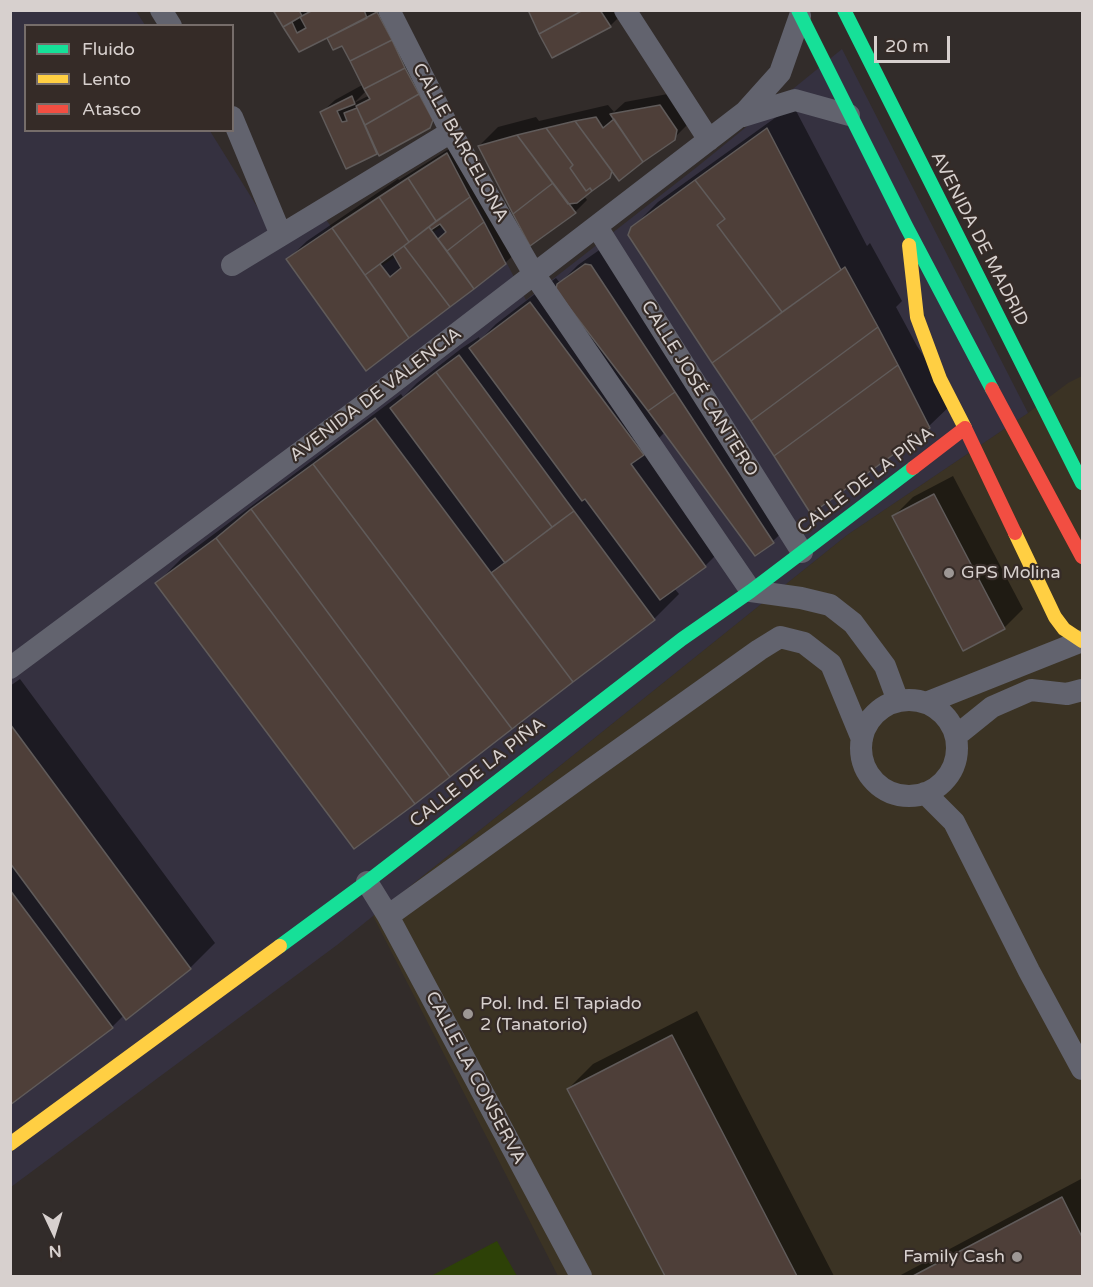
<!DOCTYPE html>
<html>
<head>
<meta charset="utf-8">
<style>
	body { margin:0 }
	#map { position:relative; width:1093px; height:1287px; overflow:hidden; background:#322c2a; font-family:"Varela Round",sans-serif }
	canvas { display:block }
	.frame { position:absolute; inset:0; border:12px solid #d7d0ce; pointer-events:none }
	.legend { position:absolute; left:24px; top:24px; width:210px; height:108px; box-sizing:border-box; background:#352b27; border:2px solid #766d6a; margin:0; padding:8px 10px; list-style:none; font-size:18px; color:#d7d0ce }
	.legend li { display:flex; align-items:center; gap:12px; height:30px }
	.legend b { width:30px; border:2px solid #766d6a }
	.north { position:absolute; left:24px; top:1203px; width:60px; height:60px; -webkit-text-stroke:4px #352b27; paint-order:stroke; rotate:176deg; font-size:16px; font-weight:700; line-height:24px; text-align:center; color:#d7d0ce }
	.north::after { content:''; display:block; margin:auto; width:21px; height:27px; background:#d7d0ce; clip-path:polygon(50% 0,100% 100%,50% 72%,0 100%) }
	.scale { position:absolute; left:874px; top:36px; width:76px; height:27px; box-sizing:border-box; border:3px solid #d7d0ce; border-top:0; padding-left:8px; font-size:18px; line-height:21px; white-space:nowrap; color:#d7d0ce; -webkit-text-stroke:4px #352b27; paint-order:stroke }
</style>
</head>
<body>
<div id="map">
<canvas width="1093" height="1287"></canvas>
<div class="frame"></div>
<ul class="legend">
<li><b style="height:8px;background:#16e098"></b>Fluido</li>
<li><b style="height:8px;background:#ffcf43"></b>Lento</li>
<li><b style="height:8px;background:#f24e42"></b>Atasco</li>
</ul>
<div class="north">N</div>
<div class="scale">20 m</div>
</div>
<script>
const ctx = document.querySelector('canvas').getContext('2d');
ctx.lineJoin = 'round';
function paint(path, color) { ctx.fillStyle = color; ctx.fill(path, 'evenodd'); }
const shape = rows => new Path2D(rows.map(r => 'M' + r).join(''));
function trace(path, color, width, dash) { ctx.strokeStyle = color; ctx.lineWidth = width; ctx.lineCap = dash ? 'butt' : 'round'; ctx.setLineDash(dash || []); ctx.stroke(path); }
function write(font, color, halo, rows, align = 'center') {
  ctx.font = font + ' "Varela Round",sans-serif'; ctx.lineWidth = 4.5; ctx.setLineDash([]); ctx.textBaseline = 'middle'; ctx.strokeStyle = halo; ctx.fillStyle = color; for (const [text, x, y, turn = 0] of rows) {
    ctx.save(); ctx.translate(x, y); ctx.rotate((+turn || 0) * Math.PI / 180); ctx.textAlign = isNaN(turn) ? turn : align; if (halo) ctx.strokeText(text, 0, 0); ctx.fillText(text, 0, 0); ctx.restore();
  }
}
paint(shape([
	[1082,376,1082,1276,558,1276,373,916,847,535,1028,413,1068,383]
]), '#3b3324');
paint(shape([
	[11,11,136,11,145,25,26,26,26,130,210,131,271,229,315,204,366,276,476,204,526,300,697,167,842,49,1028,413,847,535,337,945,11,1187]
]), '#353140');
paint(shape([
	[497,1241,517,1276,431,1276]
]), '#2d4107');
paint(shape([
	[274,10,395,10,442,113,429,127,347,167,322,112,335,100,364,84,343,44,328,36,299,50],
	[367,90,370,95,354,103],
	[529,10,620,10,622,14,610,26],
	[673,93,687,125,674,138,614,172,584,196,587,200,575,212,479,146,498,127,536,117,539,121,608,105,614,112,625,102],
	[793,105,867,246,870,243,902,301,896,307,917,346,954,402,929,426,811,511,630,235,632,228,658,202],
	[460,142,518,251,505,263,366,369,288,259,307,241,398,179,399,180],
	[605,246,792,523,773,541,755,554,664,433,656,441,730,541,705,566,674,588,679,594,654,619,157,583,182,558,401,394,403,397,417,383,462,348,479,337,480,340,496,324,556,278,560,283,578,265],
	[953,476,1023,609,1004,628,894,516,913,497],
	[20,679,215,943,190,968,124,1015,112,1027,10,1103,10,686],
	[697,1011,834,1276,672,1276,666,1274,568,1089,593,1064],
	[1081,1179,1082,1276,899,1276]
]), '#0007');
const building = shape([
	[273,10,299,10,302,16,283,27,273,10],
	[364,10,367,18,299,52,283,27,292,22,297,33,306,28,300,17,313,10,364,10],
	[528,10,583,10,539,34,528,10],
	[583,10,600,10,611,27,552,58,539,34,583,10],
	[377,12,392,40,350,61,342,46,333,50,327,38,377,12],
	[392,40,405,68,364,89,350,61,392,40],
	[405,68,419,94,365,125,356,106,370,99,364,89,405,68],
	[419,94,433,120,430,128,379,156,365,125,419,94],
	[352,96,355,104,337,111,342,122,347,121,344,113,357,108,377,154,346,169,320,112,352,96],
	[660,105,677,130,675,140,643,162,610,114,660,105],
	[596,117,603,128,614,119,643,162,619,181,575,121,596,117],
	[575,121,612,171,610,178,592,191,590,188,586,191,570,168,573,165,546,128,575,121],
	[546,128,573,165,570,168,586,191,590,188,592,191,577,203,568,204,517,135,546,128],
	[767,128,841,270,782,312,717,225,725,219,695,180,767,128],
	[517,135,553,183,513,214,478,146,517,135],
	[447,153,470,197,436,221,408,178,447,153],
	[408,178,436,221,409,242,379,197,408,178],
	[695,180,725,219,717,225,782,312,712,363,628,235,631,227,695,180],
	[553,183,576,213,530,246,513,214,553,183],
	[379,197,409,242,365,275,332,228,379,197],
	[470,197,484,222,447,251,438,239,446,232,440,224,431,230,429,227,470,197],
	[484,222,506,264,474,289,447,251,484,222],
	[429,227,474,289,450,307,404,246,429,227],
	[332,228,409,338,366,371,286,259,332,228],
	[404,246,450,307,409,338,365,275,380,264,390,277,401,268,393,254,404,246],
	[585,264,591,265,675,392,648,411,556,290,557,284,585,264],
	[845,267,878,327,751,421,712,363,845,267],
	[530,302,644,455,631,464,706,567,660,600,585,499,582,501,469,348,530,302],
	[878,327,898,365,774,456,751,421,878,327],
	[459,355,574,511,552,527,436,372,459,355],
	[898,365,930,428,811,514,774,456,898,365],
	[436,372,552,527,505,563,390,408,436,372],
	[675,392,774,543,755,556,648,411,675,392],
	[375,418,573,682,512,729,313,464,375,418],
	[313,464,512,729,450,777,251,509,313,464],
	[934,494,1005,629,963,651,892,516,934,494],
	[251,509,450,777,415,804,216,538,251,509],
	[574,511,655,620,573,682,491,573,574,511],
	[216,538,415,804,354,849,155,583,216,538],
	[10,724,191,969,126,1020,10,863,10,724],
	[10,890,113,1028,10,1105,10,890],
	[672,1035,797,1276,665,1276,567,1089,672,1035],
	[1062,1197,1082,1237,1082,1276,913,1276,1062,1197]
]);
paint(building, '#4e3f39');
trace(building, '#605b5a', 1.5);
trace(shape([
	[161,10,171,26],
	[389,10,451,132,534,274,751,591,801,598,830,605,853,623,885,666,898,701],
	[625,10,709,140],
	[743,116,795,100,849,115],
	[232,117,281,235],
	[597,227,802,552],
	[232,265,451,132],
	[10,668,369,401,745,112,780,73,800,16],
	'861 748a48 48 0 1 1 96 0a48 48 0 1 1-96 0Z',
	[926,703,1082,641],
	[956,736,992,707,1031,690,1067,694,1082,690],
	[925,793,954,822,1029,971,1082,1069],
	[367,882,388,916,581,1276],
	[388,916,585,774,759,650,780,637,804,643,831,664,862,739]
]), '#62636e', 22);
trace(shape([
	[798,10,906,226,992,389],
	[844,10,1082,483],
	[280,946,367,882,682,639,751,591,913,468]
]), '#16e098', 14);
trace(shape([
	[909,245,917,317,940,379,965,428],
	[1015,533,1055,617,1064,629,1082,641],
	[10,1144,280,946]
]), '#ffcf43', 14);
trace(shape([
	[992,389,1082,557],
	[913,468,965,428,1015,533]
]), '#f24e42', 14);
for (const [x, y, r, color] of [
	[949,573,6,"#9d9795"],
	[468,1014,6,"#9d9795"],
	[1017,1257,6,"#9d9795"]
]) { const dot = new Path2D(); dot.arc(x, y, r, 0, 2 * Math.PI); ctx.fillStyle = color; ctx.fill(dot); trace(dot, '#352b27', 2); }
write('18px', '#d7d0ce', '#352b27', [
	["CALLE BARCELONA",460,143,61],
	["AVENIDA DE MADRID",979,239,63],
	["CALLE JOSÉ CANTERO",699,389,58],
	["AVENIDA DE VALENCIA",376,395,-37],
	["CALLE DE LA PIÑA",866,481,-37],
	["CALLE DE LA PIÑA",478,773,-38],
	["CALLE LA CONSERVA",475,1078,62]
]);
write('18px', '#d7d0ce', '#352b27', [
	["GPS Molina",961,573],
	["Pol. Ind. El Tapiado",480,1004],
	["2 (Tanatorio)",480,1025],
	["Family Cash",1005,1257,"right"]
], 'left');
</script>
</body>
</html>
